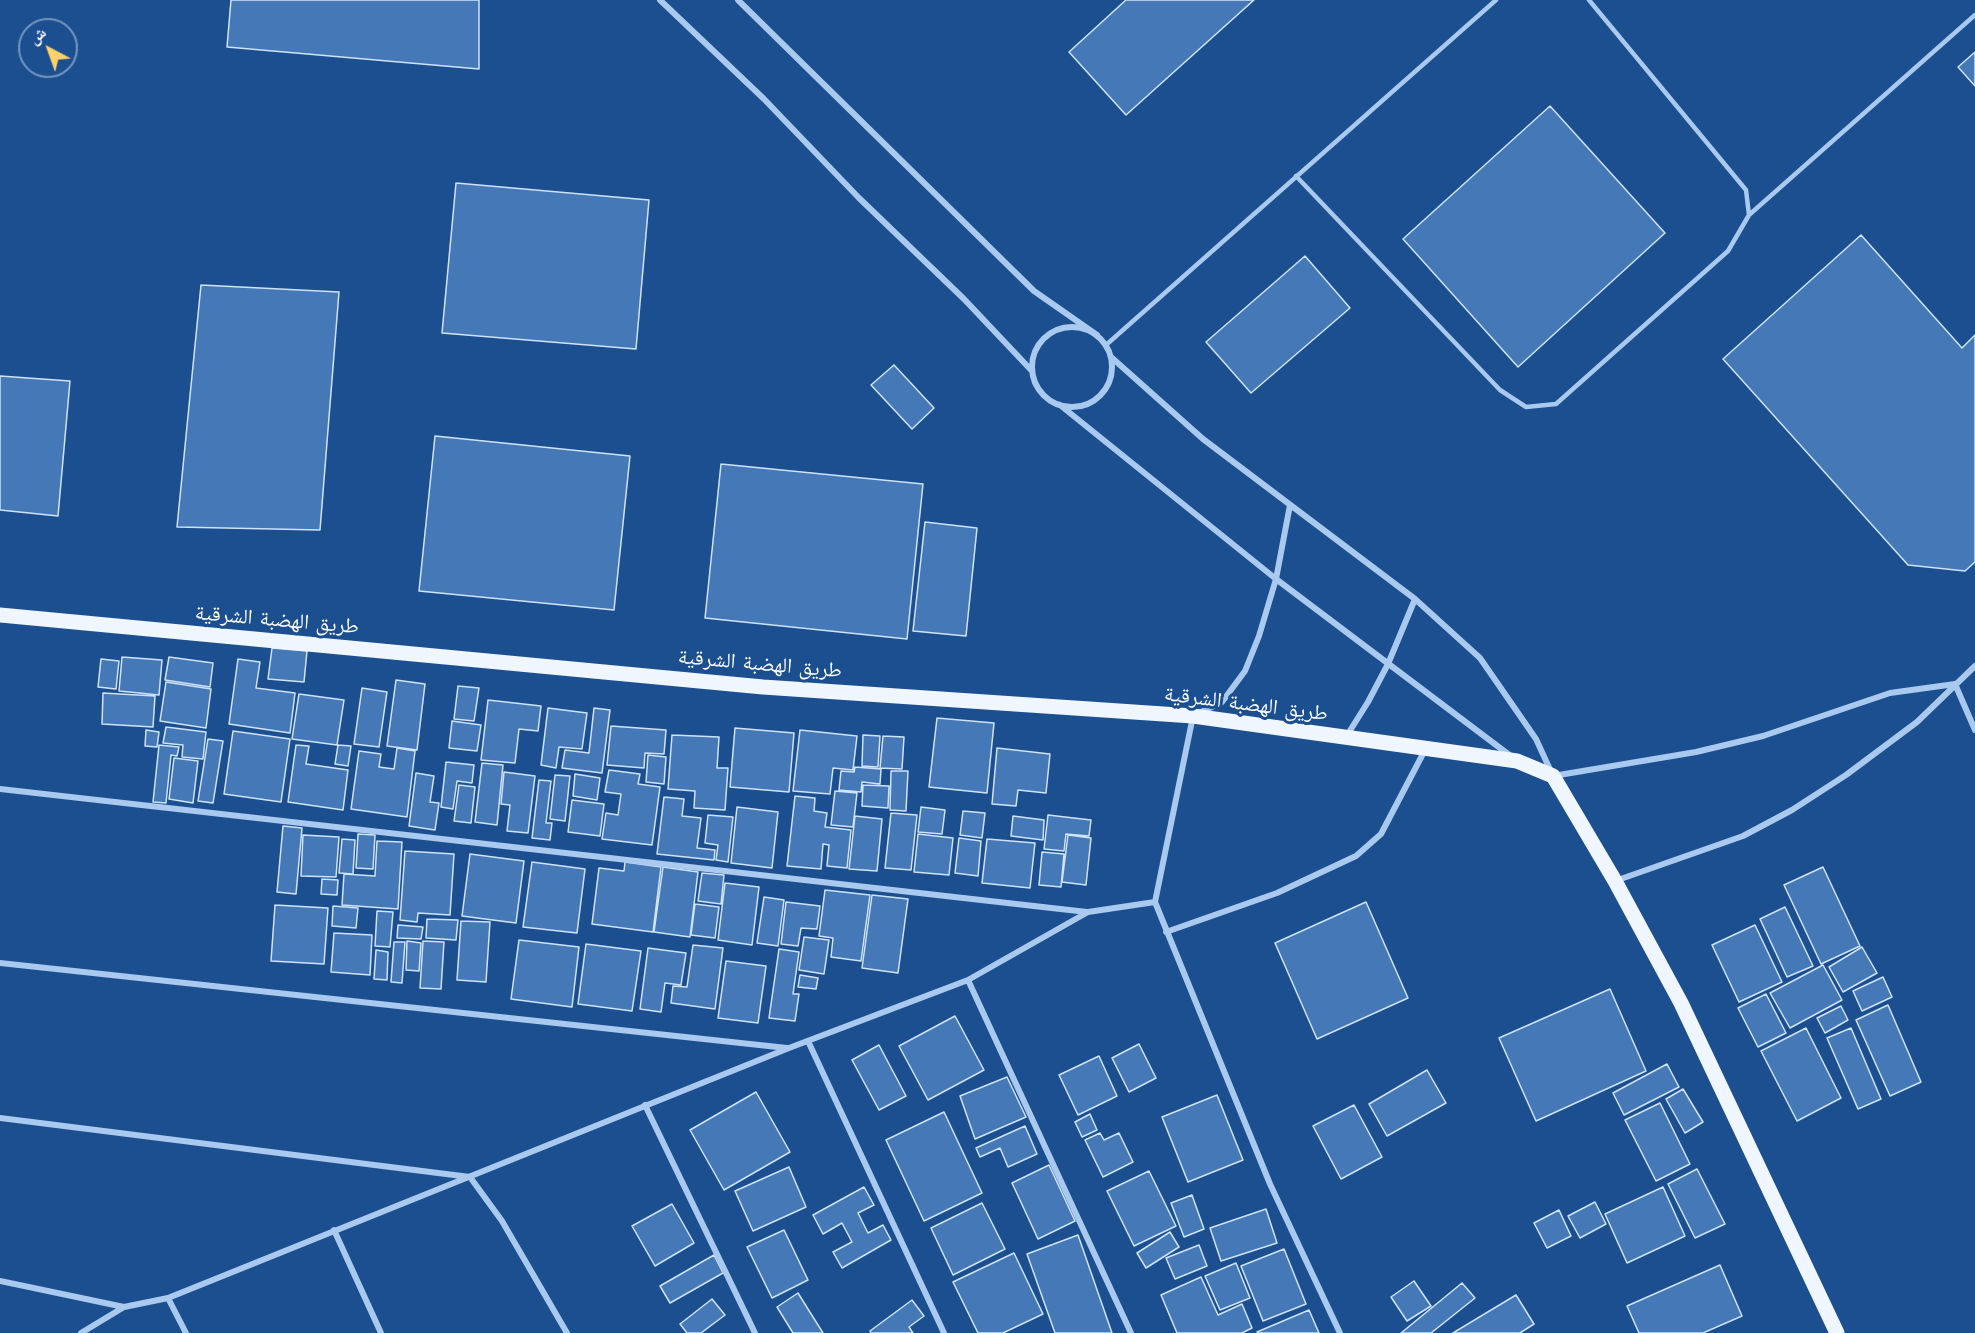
<!DOCTYPE html>
<html>
<head>
<meta charset="utf-8">
<style>
	body { margin:0 }
	#map { position:relative; width:1975px; height:1333px; overflow:hidden; background:#1b4f8f; font-family:"Work Sans","Noto Naskh Arabic",sans-serif }
	canvas { display:block }
	.north { position:absolute; left:18px; top:18px; width:60px; height:60px; box-sizing:border-box; background:#1b4f8f; border:2px solid #7695bc; border-radius:50%; rotate:319deg; font-size:16px; font-weight:700; line-height:24px; text-align:center; color:#fff }
	.north::after { content:''; display:block; margin:auto; width:21px; height:27px; background:#ffd166; clip-path:polygon(50% 0,100% 100%,50% 72%,0 100%) }
</style>
</head>
<body>
<div id="map">
<canvas width="1975" height="1333"></canvas>
<div class="north">ش</div>
</div>
<script>
const ctx = document.querySelector('canvas').getContext('2d');
ctx.lineJoin = 'round';
function paint(path, color) { ctx.fillStyle = color; ctx.fill(path, 'evenodd'); }
const shape = rows => new Path2D(rows.map(r => 'M' + r).join(''));
function trace(path, color, width, dash) { ctx.strokeStyle = color; ctx.lineWidth = width; ctx.lineCap = dash ? 'butt' : 'round'; ctx.setLineDash(dash || []); ctx.stroke(path); }
function write(font, color, halo, rows, align = 'center') {
  ctx.font = font + ' "Work Sans","Noto Naskh Arabic",sans-serif'; ctx.lineWidth = 6; ctx.setLineDash([]); ctx.textBaseline = 'middle'; ctx.strokeStyle = halo; ctx.fillStyle = color; for (const [text, x, y, turn = 0] of rows) {
    ctx.save(); ctx.translate(x, y); ctx.rotate((+turn || 0) * Math.PI / 180); ctx.textAlign = isNaN(turn) ? turn : align; if (halo) ctx.strokeText(text, 0, 0); ctx.fillText(text, 0, 0); ctx.restore();
  }
}
const building = shape([
	[231,0,479,0,479,69,227,47,231,0],
	[1126,0,1254,0,1126,115,1069,52,1126,0],
	[1975,52,1975,86,1958,67,1975,52],
	[1550,106,1665,233,1518,367,1403,239,1550,106],
	[456,183,649,200,636,349,442,333,456,183],
	[1861,235,1962,348,1975,335,1975,562,1965,571,1908,565,1723,359,1861,235],
	[1305,256,1350,308,1251,393,1206,342,1305,256],
	[201,285,339,292,320,530,177,527,201,285],
	[894,365,934,408,912,429,871,385,894,365],
	[0,376,70,381,58,516,0,510,0,376],
	[435,436,630,456,614,610,419,591,435,436],
	[721,464,923,484,907,639,705,618,721,464],
	[925,522,977,528,966,636,913,631,925,522],
	[272,648,307,651,304,682,268,679,272,648],
	[122,657,162,660,159,695,119,691,122,657],
	[169,657,213,663,210,687,165,680,169,657],
	[101,659,119,661,116,689,98,687,101,659],
	[238,659,260,662,256,688,295,693,290,733,229,724,238,659],
	[396,680,425,684,417,750,387,746,396,680],
	[166,682,211,689,206,728,160,721,166,682],
	[458,686,479,688,474,721,454,719,458,686],
	[362,688,387,692,379,747,354,744,362,688],
	[103,693,155,696,153,727,102,724,103,693],
	[299,694,344,700,337,745,292,739,299,694],
	[488,700,541,706,538,731,519,729,515,763,481,760,488,700],
	[548,708,587,713,582,749,559,747,556,768,541,765,548,708],
	[594,708,610,710,602,773,562,768,565,750,589,753,594,708],
	[937,718,994,723,987,793,929,787,937,718],
	[452,721,481,725,477,751,449,748,452,721],
	[611,726,666,730,664,754,645,753,644,768,607,765,611,726],
	[166,727,206,732,203,759,182,757,183,745,163,743,166,727],
	[735,728,794,733,789,792,730,787,735,728],
	[146,730,159,732,157,747,145,746,146,730],
	[800,730,857,736,853,770,833,768,830,794,793,791,800,730],
	[233,731,290,739,281,802,224,794,233,731],
	[672,735,719,737,717,768,728,768,725,810,694,808,695,791,668,789,672,735],
	[863,735,880,736,878,767,862,766,863,735],
	[883,736,904,737,902,769,880,768,883,736],
	[208,739,223,741,213,803,198,801,208,739],
	[159,745,179,747,177,756,171,755,166,803,153,802,159,745],
	[296,745,309,746,306,764,348,770,343,810,288,802,296,745],
	[338,745,351,746,348,766,335,764,338,745],
	[397,748,415,751,407,817,351,809,359,751,381,754,379,767,394,769,397,748],
	[997,748,1050,754,1046,793,1018,790,1016,806,992,804,997,748],
	[648,755,666,757,664,784,646,782,648,755],
	[174,758,198,761,193,803,169,799,174,758],
	[446,762,474,765,472,783,457,781,453,809,441,807,446,762],
	[482,763,503,765,497,825,475,822,482,763],
	[855,767,881,769,880,784,862,782,861,792,839,790,841,771,854,772,855,767],
	[609,770,640,774,638,784,660,787,652,845,602,839,606,813,618,815,621,794,605,792,609,770],
	[891,771,908,771,906,811,890,810,891,771],
	[504,772,535,776,528,833,507,831,510,805,501,804,504,772],
	[416,773,434,776,430,802,439,803,435,830,409,826,416,773],
	[575,774,600,778,597,800,573,796,575,774],
	[555,775,570,776,565,821,550,819,555,775],
	[539,780,551,781,546,823,552,823,550,840,532,838,539,780],
	[459,785,475,787,471,823,454,821,459,785],
	[863,785,889,786,888,808,862,806,863,785],
	[835,791,857,793,853,827,831,825,835,791],
	[795,796,815,798,814,811,827,813,825,827,851,830,847,868,827,866,829,845,823,844,821,869,787,866,795,796],
	[664,797,684,799,682,816,701,818,697,848,715,850,714,860,657,854,664,797],
	[572,800,604,804,600,836,568,832,572,800],
	[737,807,778,812,772,868,731,863,737,807],
	[921,807,945,810,942,834,918,832,921,807],
	[963,811,985,813,982,838,960,835,963,811],
	[891,813,917,815,911,870,885,868,891,813],
	[708,815,733,817,728,862,716,860,718,845,705,843,708,815],
	[1048,815,1091,820,1089,836,1066,834,1064,851,1044,849,1048,815],
	[855,816,882,819,877,871,849,869,855,816],
	[1013,816,1044,820,1043,840,1011,836,1013,816],
	[283,826,302,828,296,894,277,892,283,826],
	[358,834,375,835,373,869,356,868,358,834],
	[918,834,953,838,949,875,914,872,918,834],
	[303,835,339,837,336,877,301,876,303,835],
	[1068,835,1091,838,1086,885,1062,882,1068,835],
	[959,838,981,841,978,876,955,873,959,838],
	[342,839,355,840,353,874,339,873,342,839],
	[987,839,1035,843,1030,888,982,883,987,839],
	[377,841,402,842,398,909,342,905,344,874,375,876,377,841],
	[405,851,454,854,450,915,418,913,417,922,400,920,405,851],
	[1042,852,1064,854,1061,887,1039,885,1042,852],
	[470,854,524,861,516,923,462,916,470,854],
	[532,862,585,869,577,933,523,927,532,862],
	[625,862,661,867,653,932,592,924,599,868,624,871,625,862],
	[663,867,698,872,690,937,654,932,663,867],
	[1823,867,1860,946,1821,964,1784,885,1823,867],
	[702,873,724,875,721,904,698,901,702,873],
	[322,879,338,880,337,895,321,894,322,879],
	[725,883,759,887,752,945,718,940,725,883],
	[825,890,870,895,861,961,831,957,833,938,819,936,825,890],
	[872,895,908,899,898,973,862,968,872,895],
	[764,897,784,900,778,946,757,943,764,897],
	[786,902,820,906,817,929,801,928,798,946,781,944,786,902],
	[1366,902,1408,998,1317,1039,1275,943,1366,902],
	[695,904,719,907,715,938,691,935,695,904],
	[275,905,328,908,324,964,271,961,275,905],
	[333,906,358,908,356,928,332,926,333,906],
	[1785,907,1813,966,1787,977,1760,919,1785,907],
	[377,911,393,912,390,947,375,946,377,911],
	[427,919,458,920,456,940,426,938,427,919],
	[461,921,490,922,486,982,457,980,461,921],
	[398,925,423,927,421,939,397,938,398,925],
	[1755,925,1782,982,1739,1002,1712,945,1755,925],
	[334,933,372,935,370,975,331,972,334,933],
	[804,937,829,940,824,974,799,970,804,937],
	[519,940,579,947,572,1007,511,999,519,940],
	[407,941,421,943,419,971,406,970,407,941],
	[423,941,444,942,441,989,420,988,423,941],
	[394,942,405,942,402,983,391,982,394,942],
	[586,944,641,951,632,1011,578,1004,586,944],
	[693,945,723,948,715,1009,671,1003,673,986,687,987,693,945],
	[1862,947,1877,973,1843,992,1829,967,1862,947],
	[648,948,686,953,681,985,665,983,661,1012,640,1009,648,948],
	[779,949,799,952,793,994,799,994,795,1021,769,1018,779,949],
	[376,950,388,952,387,980,374,979,376,950],
	[726,961,766,966,758,1023,718,1018,726,961],
	[1823,965,1842,1000,1790,1028,1770,993,1823,965],
	[800,975,818,978,816,989,798,987,800,975],
	[1883,977,1892,997,1862,1011,1853,991,1883,977],
	[1610,989,1646,1071,1536,1121,1499,1038,1610,989],
	[1766,994,1786,1033,1758,1047,1738,1008,1766,994],
	[1888,1005,1921,1082,1890,1096,1856,1020,1888,1005],
	[1841,1006,1848,1020,1825,1033,1817,1018,1841,1006],
	[955,1016,984,1070,928,1100,899,1046,955,1016],
	[1806,1028,1841,1098,1797,1121,1761,1051,1806,1028],
	[1851,1028,1881,1099,1858,1109,1827,1038,1851,1028],
	[1139,1044,1156,1078,1129,1092,1112,1058,1139,1044],
	[879,1045,906,1096,879,1110,852,1060,879,1045],
	[1099,1056,1117,1096,1078,1115,1059,1075,1099,1056],
	[1667,1064,1679,1087,1624,1115,1613,1093,1667,1064],
	[1427,1070,1446,1103,1387,1136,1369,1104,1427,1070],
	[1007,1077,1026,1117,975,1139,960,1096,1007,1077],
	[1683,1089,1703,1122,1685,1133,1666,1099,1683,1089],
	[756,1092,790,1152,724,1190,690,1130,756,1092],
	[1217,1095,1243,1160,1188,1182,1162,1117,1217,1095],
	[1660,1103,1690,1164,1656,1181,1625,1120,1660,1103],
	[1354,1105,1382,1157,1341,1179,1313,1126,1354,1105],
	[944,1112,982,1193,924,1221,886,1140,944,1112],
	[1090,1114,1097,1130,1082,1137,1075,1122,1090,1114],
	[1025,1126,1037,1154,1008,1167,1000,1148,980,1157,976,1148,1025,1126],
	[1100,1133,1104,1140,1119,1133,1133,1162,1103,1177,1085,1140,1100,1133],
	[1049,1165,1075,1221,1038,1239,1012,1183,1049,1165],
	[789,1167,806,1207,753,1231,735,1191,789,1167],
	[1697,1169,1725,1224,1695,1238,1668,1184,1697,1169],
	[1149,1171,1176,1226,1134,1246,1107,1191,1149,1171],
	[864,1187,874,1205,858,1213,868,1233,883,1225,891,1240,842,1268,833,1252,852,1242,842,1223,823,1234,813,1215,864,1187],
	[1663,1187,1685,1236,1627,1263,1605,1214,1663,1187],
	[1192,1195,1204,1229,1184,1237,1171,1203,1192,1195],
	[1595,1202,1606,1224,1580,1238,1568,1216,1595,1202],
	[982,1203,1005,1249,953,1275,931,1228,982,1203],
	[672,1204,694,1243,655,1266,632,1226,672,1204],
	[1266,1209,1277,1243,1221,1261,1210,1228,1266,1209],
	[1559,1210,1571,1236,1547,1248,1534,1223,1559,1210],
	[784,1230,808,1280,772,1298,747,1247,784,1230],
	[1170,1232,1179,1247,1146,1268,1137,1253,1170,1232],
	[1078,1235,1112,1333,1055,1333,1027,1254,1078,1235],
	[1199,1245,1207,1266,1175,1279,1166,1258,1199,1245],
	[1284,1249,1306,1304,1263,1321,1241,1266,1284,1249],
	[1014,1253,1043,1314,1003,1333,978,1333,953,1282,1014,1253],
	[714,1255,723,1273,670,1303,660,1286,714,1255],
	[1236,1263,1250,1298,1220,1310,1205,1276,1236,1263],
	[1720,1265,1742,1316,1703,1333,1639,1333,1627,1306,1720,1265],
	[1201,1277,1218,1315,1242,1304,1252,1328,1242,1333,1177,1333,1161,1295,1201,1277],
	[1414,1281,1431,1306,1407,1321,1391,1297,1414,1281],
	[1462,1283,1475,1298,1431,1333,1401,1333,1462,1283],
	[798,1293,823,1333,793,1333,777,1307,798,1293],
	[1516,1295,1534,1324,1520,1333,1453,1333,1516,1295],
	[712,1299,725,1315,701,1333,687,1333,680,1324,712,1299],
	[912,1300,924,1316,909,1327,913,1333,871,1333,870,1331,912,1300],
	[1309,1310,1319,1333,1258,1333,1257,1332,1309,1310]
]);
paint(building, '#4478b7');
trace(building, '#cfe3fa', 1.5);
trace(shape([
	[1589,0,1746,190,1749,215],
	[1296,176,1500,390,1526,407,1556,404,1728,251,1749,215,1975,15],
	[1106,345,1496,0]
]), '#a9c9ee', 4.5);
trace(shape([
	[660,0,764,99,859,198,964,299,1032,371],
	[738,0,1034,291,1097,335],
	'1032 367a40 40 0 1 1 80 0a40 40 0 1 1-80 0Z',
	[1111,357,1203,439,1415,599,1480,658,1536,739,1553,776,1696,752,1763,736,1890,693,1955,684],
	[1060,405,1276,579,1512,757],
	[1955,684,1975,730],
	[1346,737,1368,702,1388,664,1415,599],
	[0,789,1087,912],
	[1615,881,1743,836,1792,810,1846,775,1917,722,1975,666],
	[1155,902,1270,1184,1340,1333],
	[1166,932,1277,893,1356,856,1381,834,1426,748],
	[0,963,787,1048],
	[968,980,1131,1333],
	[808,1041,944,1333],
	[645,1105,755,1333],
	[0,1118,470,1177,502,1221,567,1333],
	[334,1230,381,1333],
	[0,1281,124,1307],
	[168,1298,186,1333],
	[81,1333,124,1307,168,1298,789,1048,968,980,1088,912,1155,902,1193,716,1222,702,1245,671,1259,636,1276,579,1290,505]
]), '#a9c9ee', 6);
trace(shape([
	[0,615,763,687,1193,716,1517,761,1553,776,1615,881,1681,1003,1837,1333]
]), '#f0f6ff', 15);
write('21px', '#fff', '#1b4f8f', [
	["طريق الهضبة الشرقية",277,620,5],
	["طريق الهضبة الشرقية",760,664,5],
	["طريق الهضبة الشرقية",1246,704,7]
]);
</script>
</body>
</html>
